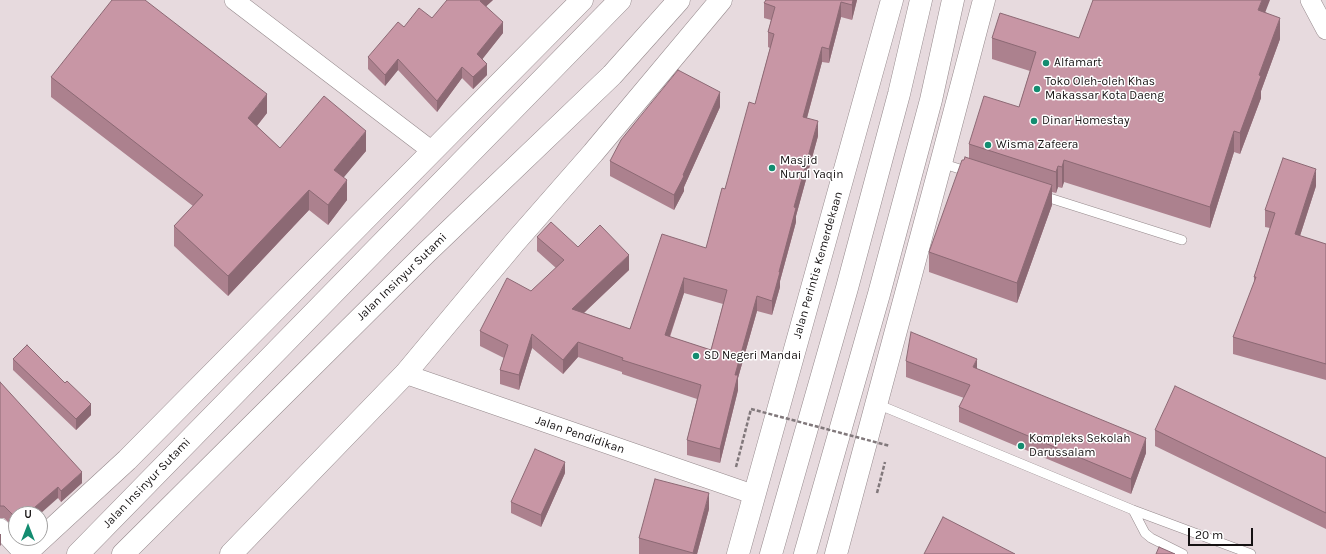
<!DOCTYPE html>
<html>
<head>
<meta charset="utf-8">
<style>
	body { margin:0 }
	#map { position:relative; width:1326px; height:554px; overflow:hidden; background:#e7dade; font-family:Karla,sans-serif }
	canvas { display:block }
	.north { position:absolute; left:8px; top:506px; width:40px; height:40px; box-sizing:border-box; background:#fff; border:1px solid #a1a0a0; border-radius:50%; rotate:0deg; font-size:11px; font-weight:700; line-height:16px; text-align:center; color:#151112 }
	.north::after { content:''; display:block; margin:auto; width:14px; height:18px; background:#138c70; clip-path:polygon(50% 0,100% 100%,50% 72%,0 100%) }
	.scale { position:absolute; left:1188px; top:528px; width:65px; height:18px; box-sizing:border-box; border:2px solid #151112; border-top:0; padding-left:5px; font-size:12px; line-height:14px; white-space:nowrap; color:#151112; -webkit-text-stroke:3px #fff; paint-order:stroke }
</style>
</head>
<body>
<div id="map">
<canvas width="1326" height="554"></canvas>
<div class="north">U</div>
<div class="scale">20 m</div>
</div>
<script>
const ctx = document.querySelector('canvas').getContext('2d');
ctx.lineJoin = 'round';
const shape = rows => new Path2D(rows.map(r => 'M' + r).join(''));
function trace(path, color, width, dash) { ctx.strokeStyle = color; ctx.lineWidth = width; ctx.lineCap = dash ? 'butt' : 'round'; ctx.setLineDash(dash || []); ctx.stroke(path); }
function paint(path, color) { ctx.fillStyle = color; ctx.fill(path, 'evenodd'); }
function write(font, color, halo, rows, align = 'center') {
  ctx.font = font + ' Karla,sans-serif'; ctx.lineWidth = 3; ctx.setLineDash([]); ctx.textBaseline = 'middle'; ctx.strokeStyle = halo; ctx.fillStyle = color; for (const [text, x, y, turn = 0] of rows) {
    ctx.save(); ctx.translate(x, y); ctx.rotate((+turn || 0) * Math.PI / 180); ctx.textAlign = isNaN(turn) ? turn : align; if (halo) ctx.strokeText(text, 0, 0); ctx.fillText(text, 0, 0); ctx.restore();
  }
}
const lane = shape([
	[941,163,969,172],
	[1040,195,1182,240],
	[877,404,1133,510,1251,554],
	[1133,510,1145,533,1151,538,1183,554]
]);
const street = shape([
	[234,0,432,151],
	[1310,0,1326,30],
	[405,374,755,495],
	[0,528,24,554]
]);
const secondary = shape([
	[25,554,127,460,582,0],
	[231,554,405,374,515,242,593,153,721,0]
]);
const primary = shape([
	[738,554,892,0],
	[836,554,941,163,984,0]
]);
const highway = shape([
	[78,554,620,0],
	[123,554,426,253,612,75,679,0],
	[771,554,847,288,899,94,921,0],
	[805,554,879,294,931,100,953,0]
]);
trace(lane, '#95898c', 10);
trace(street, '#95898c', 20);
trace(secondary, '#95898c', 23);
trace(primary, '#95898c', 23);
trace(highway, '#95898c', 23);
trace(shape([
	[736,467,751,409],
	[877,493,885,462]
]), '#81787b', 2.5, [4, 2]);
trace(lane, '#fff', 9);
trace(street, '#fff', 19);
trace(secondary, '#fff', 22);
trace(primary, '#fff', 22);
trace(highway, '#fff', 22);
trace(shape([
	[751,409,890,446]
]), '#81787b', 2.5, [4, 2]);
paint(shape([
	[493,0,486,6,503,33,482,59,487,75,473,89,462,78,437,112,398,70,385,86,368,69,368,57,404,27],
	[766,0,857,0,852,20,841,17,829,63,822,62,807,118,818,136,796,216,796,222,780,281,780,287,772,315,757,311,738,378,738,390,720,463,687,455,687,440,697,399,622,374,622,372,578,357,563,374,532,348,519,390,500,384,500,370,504,358,480,346,480,331,531,291,556,268,537,251,537,237,578,247,629,270,584,313,630,329,706,248,725,189,755,104,770,48,768,47,768,32,771,20,764,18,764,3],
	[684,293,723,304,711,350,670,337],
	[1266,12,1280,39,1261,91,1261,98,1240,154,1234,152,1210,228,1064,182,1062,188,1058,187,1056,193,1052,192,1052,205,1017,303,929,272,929,252,964,160,969,158,969,144,1019,107,1030,71,992,59,992,38,1079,38],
	[51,77,267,113,257,126,280,148,366,151,343,177,347,200,328,225,309,210,228,296,174,246,174,226,193,206,51,97],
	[720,107,684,187,684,191,674,210,610,176,610,161],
	[1316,186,1300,236,1326,244,1326,380,1233,354,1233,337,1254,283,1254,277,1270,228,1265,227,1265,210],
	[13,359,91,415,76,430,13,370],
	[906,361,977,369,1146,453,1131,494,959,422,959,407,964,398,906,377],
	[0,382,82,483,61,502,58,498,16,514,16,529,4,518,0,518],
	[1155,430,1326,458,1326,529,1155,446],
	[565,473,541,527,511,513,511,502],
	[709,509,697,554,639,554,639,538]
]), '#ac818e');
paint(shape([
	[481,0,493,0,480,12,480,1],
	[853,0,857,0,852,20,852,5],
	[1262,0,1270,0,1258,31,1258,10],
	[841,2,841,17,829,63,829,49],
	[1280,18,1280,39,1261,91,1261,98,1240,154,1240,133,1259,75],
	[503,22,503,33,477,66,477,54],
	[822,47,822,62,803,132,803,117],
	[398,59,398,70,385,86,385,75],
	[487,64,487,75,473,89,473,77],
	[462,67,462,78,437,112,437,101],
	[720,92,720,107,684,187,684,191,674,210,674,195],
	[267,94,267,113,248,137,248,118],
	[818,121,818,136,796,216,796,222,780,281,780,287,772,315,772,301,779,272,794,207],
	[366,131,366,151,334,189,334,170],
	[1234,131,1234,152,1210,228,1210,207],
	[1064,160,1064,182,1062,188,1062,167],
	[1058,166,1058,187,1056,193,1056,172],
	[1316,169,1316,186,1295,251,1295,234],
	[347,180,347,200,328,225,328,205],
	[1052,185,1052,205,1017,303,1017,283],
	[309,190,309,210,228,296,228,276],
	[629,255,629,270,572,324,572,309],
	[684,278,684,293,665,350,665,335],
	[757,296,757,311,738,378,738,390,720,463,720,449,735,375],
	[532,334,532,348,519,390,519,375],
	[578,342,578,357,563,374,563,360],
	[977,359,977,374,973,367],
	[91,404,91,415,76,430,76,419],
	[1146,438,1146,453,1131,494,1131,479],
	[565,462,565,473,541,527,541,515],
	[82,472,82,483,61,502,61,491],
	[58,487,58,498,40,514,27,514],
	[709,493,709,509,697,554,693,554],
	[0,534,1,534,1,545,0,546]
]), '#8c6974');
const building = shape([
	[112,0,145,0,267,94,248,118,280,148,324,96,366,131,334,170,347,180,328,205,309,190,228,276,174,226,203,195,51,77,112,0],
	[447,0,481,0,480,1,503,22,477,54,487,64,473,77,462,67,437,101,398,59,385,75,368,57,398,22,404,27,419,8,432,18,447,0],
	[766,0,853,0,852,5,841,2,829,49,822,47,803,117,818,121,794,207,796,208,779,272,780,272,772,301,757,296,735,375,738,375,720,449,687,440,701,385,622,360,623,358,578,342,563,360,532,334,519,375,500,370,508,345,480,331,507,278,531,291,564,260,537,237,551,222,578,247,600,225,629,255,572,309,630,329,662,234,706,248,722,188,725,189,749,102,755,104,774,34,768,32,775,7,764,3,766,0],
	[684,278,727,290,711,350,665,335,684,278],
	[1093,0,1262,0,1258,10,1280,18,1259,75,1261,76,1240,133,1234,131,1210,207,1064,160,1062,167,1058,166,1056,172,969,144,984,96,1019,107,1036,52,992,38,1000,13,1079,38,1093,0],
	[678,70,720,92,683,175,684,176,674,195,610,161,621,140,678,70],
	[965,157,1052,185,1017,283,929,252,962,160,964,160,965,157],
	[1283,158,1316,169,1295,234,1326,244,1326,364,1233,337,1256,277,1254,277,1275,213,1265,210,1283,158],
	[911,332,977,359,973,367,1146,438,1131,479,959,407,970,385,906,361,911,332],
	[27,345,65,383,67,381,91,404,76,419,13,359,27,345],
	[0,382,82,472,61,491,58,487,27,514,16,514,16,518,4,506,0,506,0,382],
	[1175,386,1326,458,1326,513,1155,430,1175,386],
	[535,449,565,462,541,515,511,502,535,449],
	[655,479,709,493,693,553,639,538,655,479],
	[943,517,1015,554,924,554,943,517],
	[1159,547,1175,554,1156,554,1159,547]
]);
paint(building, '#c896a5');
trace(building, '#8c6974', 1);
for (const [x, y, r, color] of [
	[1046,63,4,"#138c70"],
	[1037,89,4,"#138c70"],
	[1034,121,4,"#138c70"],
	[988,145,4,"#138c70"],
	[772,168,4,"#138c70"],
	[696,356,4,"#138c70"],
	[1021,446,4,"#138c70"]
]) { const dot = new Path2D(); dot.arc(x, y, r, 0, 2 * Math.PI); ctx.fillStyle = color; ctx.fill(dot); trace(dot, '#fff', 1.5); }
write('12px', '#151112', '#fff', [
	["Alfamart",1054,63],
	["Toko Oleh-oleh Khas",1045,82],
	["Makassar Kota Daeng",1045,96],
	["Dinar Homestay",1042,121],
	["Wisma Zafeera",996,145],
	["Masjid",780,161],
	["Nurul Yaqin",780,175],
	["SD Negeri Mandai",704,356],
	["Kompleks Sekolah",1029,439],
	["Darussalam",1029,453]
], 'left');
write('12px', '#151112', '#fff', [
	["Jalan Perintis Kemerdekaan",818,265,-74],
	["Jalan Insinyur Sutami",402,277,-44],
	["Jalan Pendidikan",580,435,19],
	["Jalan Insinyur Sutami",147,483,-46]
]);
</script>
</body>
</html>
